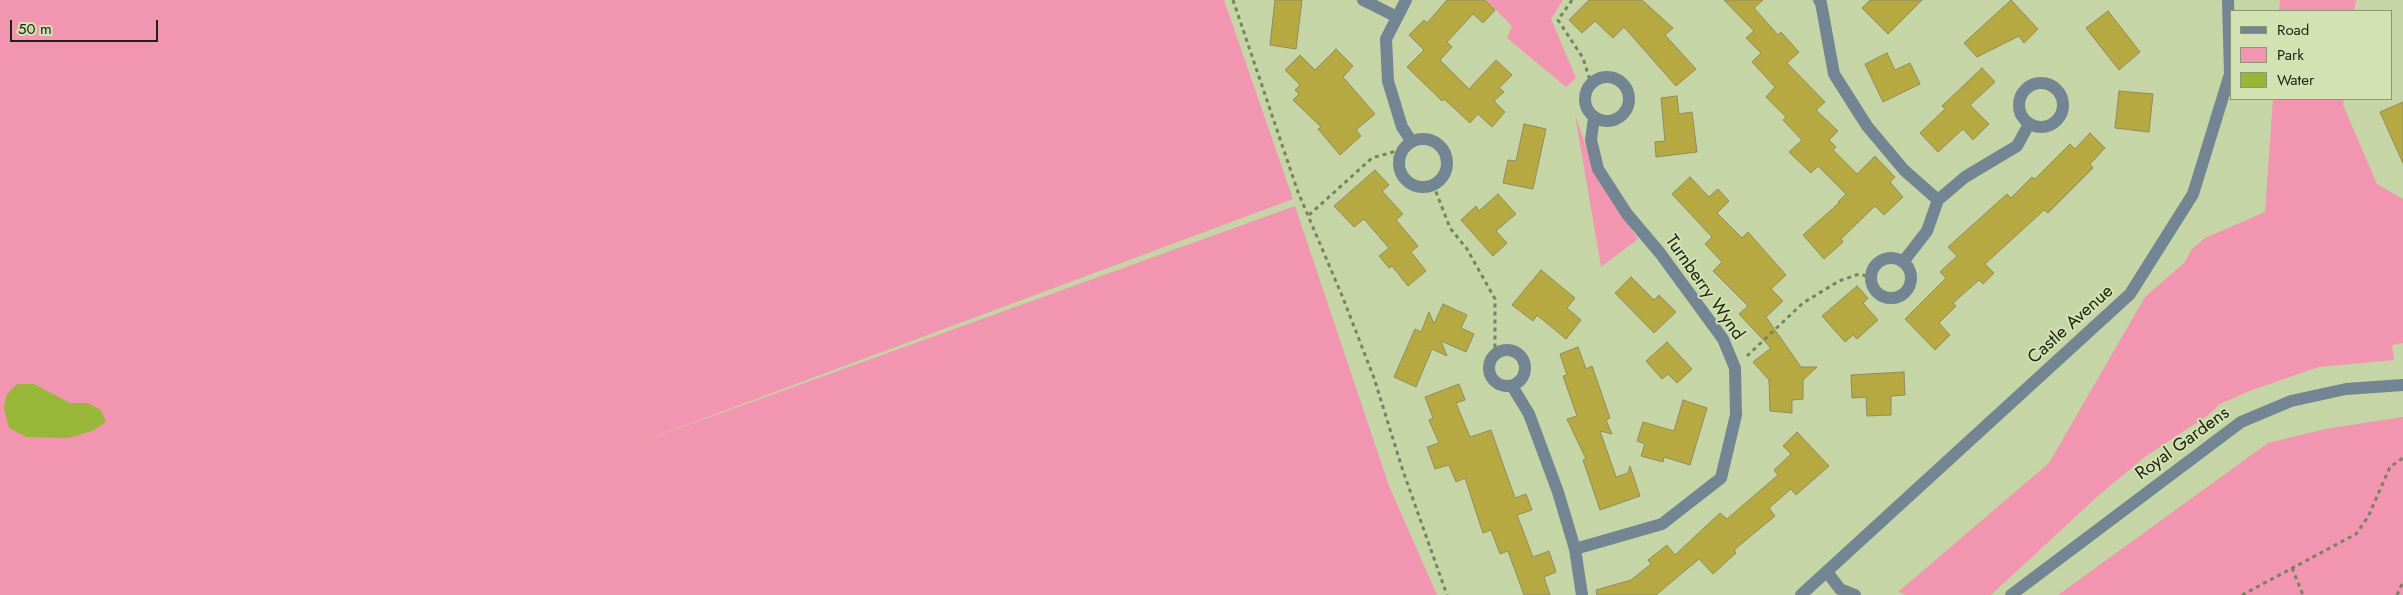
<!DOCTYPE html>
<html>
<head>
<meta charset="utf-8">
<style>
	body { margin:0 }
	#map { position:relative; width:2403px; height:595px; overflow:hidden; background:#c6d5a6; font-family:Jost,sans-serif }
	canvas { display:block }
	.legend { position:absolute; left:2230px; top:10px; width:162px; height:90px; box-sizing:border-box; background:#d3e2b2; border:1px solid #8b9672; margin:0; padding:6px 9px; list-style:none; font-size:15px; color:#202513 }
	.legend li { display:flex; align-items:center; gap:10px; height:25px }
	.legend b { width:25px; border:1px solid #8b9672 }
	.scale { position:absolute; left:10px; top:20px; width:148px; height:22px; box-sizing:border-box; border:2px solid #202513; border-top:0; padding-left:6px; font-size:15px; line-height:18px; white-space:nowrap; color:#202513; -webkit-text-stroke:4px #d3e2b2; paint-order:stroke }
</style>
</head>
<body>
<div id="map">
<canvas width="2403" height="595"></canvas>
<ul class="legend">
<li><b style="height:6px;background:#738492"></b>Road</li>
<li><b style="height:14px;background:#f295b0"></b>Park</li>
<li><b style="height:14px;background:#98b637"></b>Water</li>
</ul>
<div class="scale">50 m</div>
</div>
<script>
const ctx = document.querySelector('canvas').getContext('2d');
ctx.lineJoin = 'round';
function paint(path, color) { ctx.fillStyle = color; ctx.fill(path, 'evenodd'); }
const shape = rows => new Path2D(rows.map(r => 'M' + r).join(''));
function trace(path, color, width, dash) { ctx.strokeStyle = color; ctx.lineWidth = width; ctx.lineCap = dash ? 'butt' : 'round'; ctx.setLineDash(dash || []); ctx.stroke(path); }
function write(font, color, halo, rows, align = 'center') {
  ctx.font = font + ' Jost,sans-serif'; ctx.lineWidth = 4; ctx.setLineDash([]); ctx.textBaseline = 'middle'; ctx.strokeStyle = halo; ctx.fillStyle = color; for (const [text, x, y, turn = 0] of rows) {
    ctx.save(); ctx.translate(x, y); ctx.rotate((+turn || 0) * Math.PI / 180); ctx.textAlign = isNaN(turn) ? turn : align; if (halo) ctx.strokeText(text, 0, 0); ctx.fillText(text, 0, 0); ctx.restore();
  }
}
paint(shape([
	[0,0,1224,0,1293,199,627,447,1295,206,1389,486,1437,595,0,595],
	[1486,0,1563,0,1551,19,1576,78,1566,87,1507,38,1512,26],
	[2280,0,2356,0,2354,11,2279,11],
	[2273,99,2344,99,2343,105,2377,184,2403,199,2403,343,2392,345,2394,360,2319,367,2252,390,2220,404,2207,416,2146,456,2099,495,1991,595,1906,595,1898,592,2049,463,2145,297,2185,262,2192,249,2205,238,2265,212],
	[1575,115,1597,178,1638,239,1601,267],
	[2403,417,2403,595,2058,595,2268,443,2325,429]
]), '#f295b0');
paint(shape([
	[17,384,34,384,70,403,88,403,101,410,106,422,92,431,68,438,26,437,9,428,4,408,7,394]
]), '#98b637');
const building = shape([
	[1275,0,1302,0,1296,49,1270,45,1275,0],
	[1447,0,1485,0,1495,10,1483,23,1473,14,1447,42,1452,47,1440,60,1469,89,1496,60,1512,75,1499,88,1504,92,1494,101,1505,112,1492,127,1478,114,1470,123,1444,99,1442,101,1407,67,1424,50,1409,35,1424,20,1427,23,1447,0],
	[1589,0,1642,0,1673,28,1665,35,1696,69,1676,86,1624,27,1613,38,1595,21,1582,33,1569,20,1589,0],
	[1724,0,1763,0,1754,8,1778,35,1781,32,1799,52,1787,63,1825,102,1816,110,1838,131,1829,140,1836,147,1833,150,1857,174,1875,156,1895,177,1890,182,1903,197,1884,215,1875,206,1841,239,1843,242,1824,259,1803,235,1839,203,1838,202,1846,194,1818,166,1811,173,1789,152,1802,140,1783,120,1786,117,1766,97,1775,87,1752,62,1761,53,1746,38,1754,31,1724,0],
	[1870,0,1922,0,1888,34,1862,8,1870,0],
	[2011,0,2038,29,2024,43,2019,36,1977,57,1964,43,2011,0],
	[2108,11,2140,52,2119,70,2086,28,2108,11],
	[1336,49,1353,66,1343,77,1375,114,1356,130,1361,136,1340,155,1318,129,1321,127,1293,100,1299,94,1295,90,1300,85,1285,70,1300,55,1315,70,1336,49],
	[1887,53,1895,70,1910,63,1920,84,1883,102,1865,64,1887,53],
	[1982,68,1995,82,1970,105,1989,124,1973,140,1963,129,1938,152,1920,133,1945,109,1942,106,1982,68],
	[2119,91,2153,94,2149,132,2115,128,2119,91],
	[1677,96,1679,114,1692,112,1697,152,1656,157,1655,142,1665,141,1661,98,1677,96],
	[2403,102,2403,163,2380,112,2403,102],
	[1524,124,1546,129,1533,189,1503,183,1508,160,1516,161,1524,124],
	[2090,133,2105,148,2090,164,2093,168,2048,213,2044,210,1985,264,1994,273,1983,284,1979,280,1953,303,1956,306,1939,323,1950,335,1935,350,1905,319,1946,278,1940,272,1957,256,1948,247,2007,194,2011,198,2032,177,2035,179,2070,144,2075,149,2090,133],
	[1375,170,1389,185,1382,191,1403,214,1396,220,1418,246,1411,252,1426,271,1408,286,1392,266,1389,268,1379,256,1389,248,1364,219,1354,227,1334,206,1375,170],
	[1690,177,1709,197,1718,189,1729,201,1717,213,1742,238,1748,232,1786,275,1771,289,1783,301,1766,317,1801,367,1817,367,1803,380,1803,399,1792,400,1792,413,1770,411,1769,380,1753,362,1771,348,1739,314,1748,306,1713,271,1722,262,1705,244,1712,237,1672,194,1690,177],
	[1498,194,1516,214,1496,231,1507,243,1493,256,1461,220,1476,206,1479,211,1498,194],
	[1541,270,1575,298,1567,308,1581,320,1566,339,1537,315,1533,321,1512,305,1541,270],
	[1631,277,1654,300,1659,295,1676,312,1654,333,1615,293,1631,277],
	[1857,286,1868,298,1863,303,1878,320,1857,339,1853,335,1845,342,1822,316,1857,286],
	[1443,304,1467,315,1461,328,1474,334,1466,352,1441,341,1447,356,1432,349,1416,387,1394,377,1415,329,1421,332,1429,312,1434,324,1443,304],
	[1667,342,1692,369,1677,383,1668,374,1662,379,1646,361,1667,342],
	[1578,347,1586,369,1592,366,1610,418,1606,420,1612,434,1600,431,1616,477,1628,473,1630,466,1640,496,1600,510,1583,460,1586,459,1567,419,1577,416,1563,376,1567,375,1560,354,1578,347],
	[1904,372,1905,395,1891,396,1891,415,1867,416,1866,397,1852,398,1851,375,1904,372],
	[1459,384,1465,400,1456,403,1470,437,1491,430,1515,498,1526,494,1532,510,1517,515,1533,557,1549,551,1556,572,1544,577,1550,595,1524,595,1508,551,1500,554,1491,530,1483,533,1465,478,1456,482,1449,465,1435,469,1427,447,1439,443,1429,420,1433,418,1425,397,1459,384],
	[1683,400,1707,408,1690,465,1664,457,1663,462,1641,456,1645,444,1637,441,1643,422,1674,431,1683,400],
	[1797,432,1829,466,1796,495,1791,489,1769,508,1775,516,1734,550,1736,553,1713,574,1699,559,1656,595,1597,595,1596,590,1631,580,1651,564,1648,560,1667,545,1675,555,1720,513,1727,519,1778,475,1774,470,1791,454,1783,446,1797,432]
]);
paint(building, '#b6a942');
trace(building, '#918b5c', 1);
trace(shape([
	[1233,0,1298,192,1343,298,1374,378,1403,471,1447,595],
	[1572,0,1558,20,1583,58,1591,84],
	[1433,184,1450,228,1467,249,1495,299,1495,355],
	[1309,215,1372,158,1400,150],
	[1747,356,1803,303,1839,281,1859,274,1870,277],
	[2292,568,2303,595],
	[2242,595,2356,534,2368,517,2390,467,2403,458],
	[2397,595,2403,582]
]), '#778260', 3, [4, 4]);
trace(shape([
	[1363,0,1397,17],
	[1406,0,1386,39,1388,81,1402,127,1412,142],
	[1819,0,1821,3,1834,74,1867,126,1904,170,1938,200],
	'1585 99a22 22 0 1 1 44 0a22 22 0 1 1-44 0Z',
	'2019 105a22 22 0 1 1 44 0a22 22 0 1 1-44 0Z',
	'1399 163a24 24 0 1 1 48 0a24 24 0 1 1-48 0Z',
	'1871 278a20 20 0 1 1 40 0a20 20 0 1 1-40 0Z',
	[1903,262,1927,231,1938,200,1965,177,2017,146,2029,124],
	'1489 368a18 18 0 1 1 36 0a18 18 0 1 1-36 0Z',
	[1512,386,1529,414,1558,492,1575,549,1582,595],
	[1575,549,1662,524,1721,478,1736,415,1735,368,1723,339,1660,253,1627,214,1598,169,1591,140,1594,118],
	[1827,572,1840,589,1855,595],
	[1801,595,2130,294,2193,194,2230,74,2228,0],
	[2011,595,2241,422,2291,401,2346,389,2403,385]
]), '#738492', 12);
write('18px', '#202513', '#d3e2b2', [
	["Turnberry Wynd",1704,288,55],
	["Castle Avenue",2071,325,-42],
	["Royal Gardens",2183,444,-36]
]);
</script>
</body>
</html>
